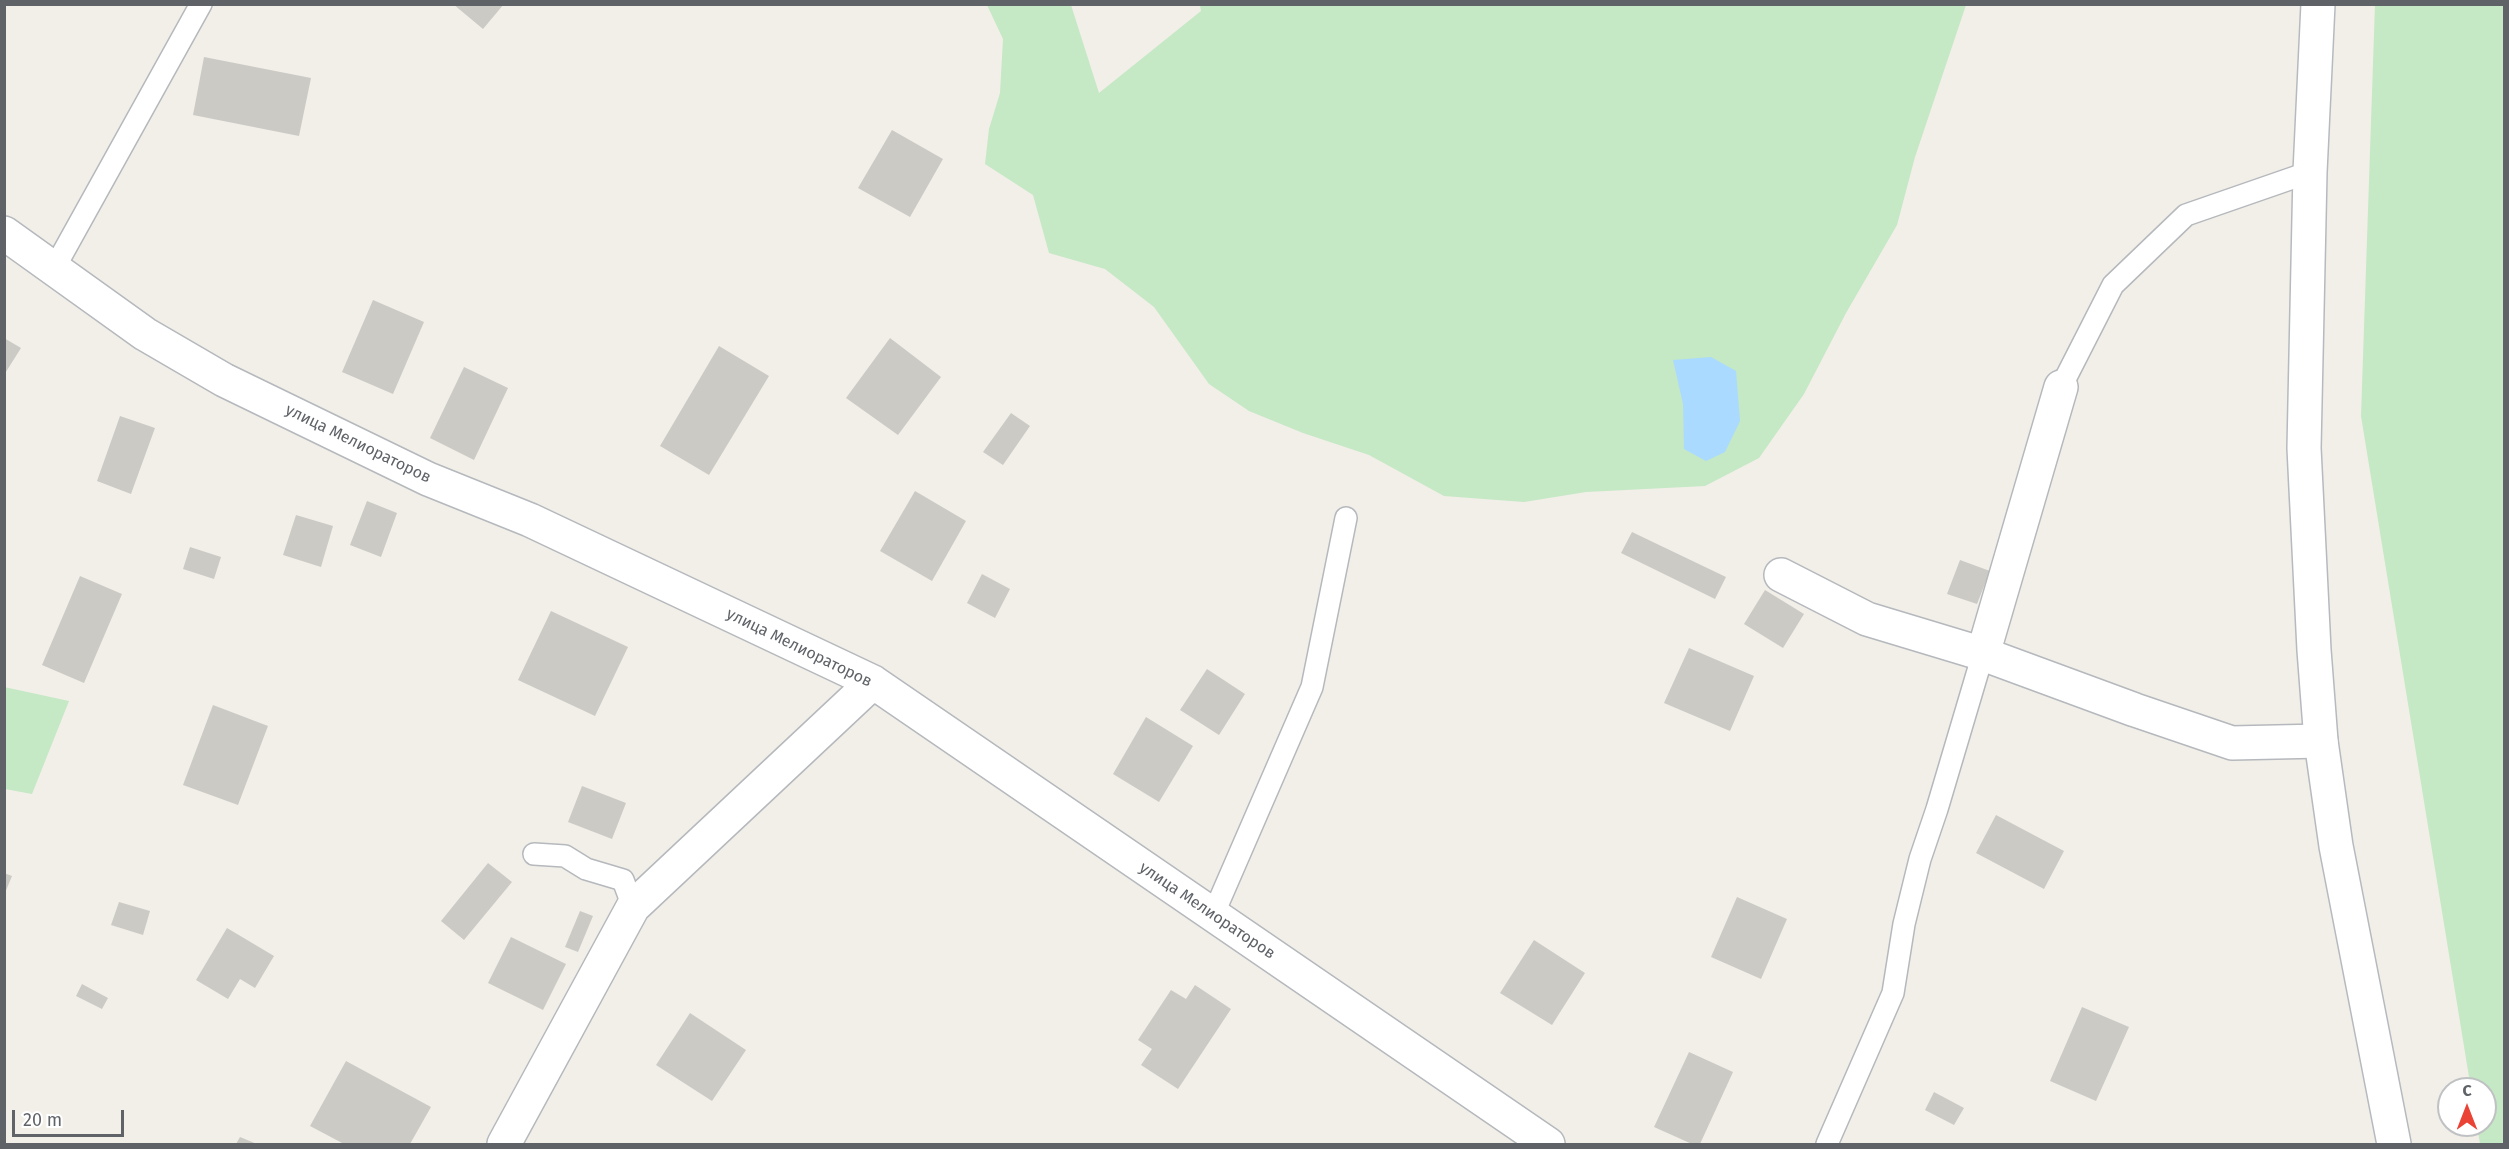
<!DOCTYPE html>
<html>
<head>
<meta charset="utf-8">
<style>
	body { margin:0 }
	#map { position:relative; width:2509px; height:1149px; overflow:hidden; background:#f1efe8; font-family:"Fira Sans",sans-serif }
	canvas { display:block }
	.frame { position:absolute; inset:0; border:6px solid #5f6368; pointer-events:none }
	.north { position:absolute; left:2437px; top:1077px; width:60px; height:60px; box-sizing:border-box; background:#fff; border:2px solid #bfc1c3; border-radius:50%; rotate:0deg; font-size:16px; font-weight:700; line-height:24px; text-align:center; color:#5f6368 }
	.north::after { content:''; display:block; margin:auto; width:21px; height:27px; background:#ea4335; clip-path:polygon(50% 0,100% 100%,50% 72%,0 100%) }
	.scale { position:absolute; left:12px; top:1110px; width:112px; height:27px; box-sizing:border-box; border:3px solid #5f6368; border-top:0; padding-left:8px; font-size:18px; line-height:21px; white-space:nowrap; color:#5f6368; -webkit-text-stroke:4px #fff; paint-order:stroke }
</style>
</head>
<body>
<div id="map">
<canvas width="2509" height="1149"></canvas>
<div class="frame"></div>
<div class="north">С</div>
<div class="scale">20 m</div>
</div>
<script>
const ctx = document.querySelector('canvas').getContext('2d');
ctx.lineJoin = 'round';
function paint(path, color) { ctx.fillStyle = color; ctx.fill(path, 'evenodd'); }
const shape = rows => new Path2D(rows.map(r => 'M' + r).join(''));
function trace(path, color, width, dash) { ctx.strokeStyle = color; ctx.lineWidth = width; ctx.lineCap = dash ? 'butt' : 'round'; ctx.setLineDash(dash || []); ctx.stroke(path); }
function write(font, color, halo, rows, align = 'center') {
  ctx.font = font + ' "Fira Sans",sans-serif'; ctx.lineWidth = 6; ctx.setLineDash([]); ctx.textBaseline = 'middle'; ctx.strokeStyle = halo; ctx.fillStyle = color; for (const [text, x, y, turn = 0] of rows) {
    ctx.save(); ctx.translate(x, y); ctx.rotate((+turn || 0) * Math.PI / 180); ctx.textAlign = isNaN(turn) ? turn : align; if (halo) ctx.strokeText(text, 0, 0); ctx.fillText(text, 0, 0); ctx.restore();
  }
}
paint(shape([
	[987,5,1071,5,1099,93,1201,11,1200,5,1966,5,1915,157,1897,225,1846,313,1804,394,1759,458,1705,486,1586,492,1524,502,1444,496,1369,455,1303,433,1249,411,1209,384,1154,307,1105,269,1049,253,1033,195,985,164,989,129,1000,93,1003,39],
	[2375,5,2504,5,2504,1144,2480,1144,2477,1125,2485,1125,2485,1089,2471,1089,2361,416],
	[4,687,69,701,32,794,5,789]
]), '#c5e8c5');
paint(shape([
	[1711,357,1736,371,1740,421,1725,452,1706,461,1684,449,1683,404,1673,360]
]), '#aadaff');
paint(shape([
	[453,4,504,4,483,29],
	[204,57,311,78,299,136,193,115],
	[892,130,943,159,910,217,858,188],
	[373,300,424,322,393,394,342,372],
	[4,338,21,348,4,375],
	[890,338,941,377,898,435,846,398],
	[719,346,769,376,709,475,660,446],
	[464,367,508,388,474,460,430,438],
	[1011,413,1030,426,1003,465,983,452],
	[120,416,155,428,131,494,97,481],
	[915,491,966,521,932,581,880,551],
	[367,501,397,513,381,557,350,545],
	[296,515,333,526,321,567,283,555],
	[1632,532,1726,577,1715,599,1621,553],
	[190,547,221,557,214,579,183,569],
	[1960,560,1990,571,1977,604,1947,594],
	[982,574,1010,589,995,618,967,603],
	[80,576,122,594,84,683,42,665],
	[1765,590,1804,614,1783,648,1744,624],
	[551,611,628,647,595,716,518,680],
	[1689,648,1754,676,1730,731,1664,703],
	[1207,669,1245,694,1219,735,1180,710],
	[213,705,268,726,238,805,183,785],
	[1146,717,1193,746,1159,802,1113,774],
	[582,786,626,803,612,839,568,822],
	[1996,815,2064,851,2044,889,1976,853],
	[488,863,512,882,464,940,441,921],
	[4,873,12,876,5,893,4,893],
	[1737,897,1787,919,1761,979,1711,957],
	[119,902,150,911,143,935,111,925],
	[580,911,593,916,578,952,565,947],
	[227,928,274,956,255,988,240,979,228,999,196,980],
	[511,937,566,964,543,1010,488,983],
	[1534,940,1585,973,1552,1025,1500,993],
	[82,984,108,998,102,1009,76,996],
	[1195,985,1231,1009,1178,1089,1141,1065,1152,1049,1138,1040,1171,990,1186,999],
	[2082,1007,2129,1027,2096,1101,2050,1081],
	[690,1013,746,1050,712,1101,656,1065],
	[1689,1052,1733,1072,1700,1144,1692,1144,1654,1127],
	[346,1061,431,1107,410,1144,344,1144,310,1126],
	[1934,1092,1964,1108,1954,1125,1925,1110],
	[240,1137,257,1144,236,1144]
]), '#cccac5');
const lane = shape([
	[55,267,201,4],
	[2061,387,2113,285,2186,215,2310,172],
	[534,854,565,856,586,869,623,880,633,907],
	[1213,915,1312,687,1346,518],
	[1827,1144,1893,993,1904,924,1920,859,1937,809,1983,654]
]);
const street = shape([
	[4,233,145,334,224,380,428,479,530,520,873,682,1548,1144],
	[1781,575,1867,619,1983,654,2135,710,2232,743,2321,741],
	[1983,654,2061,387],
	[504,1144,633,907,873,682]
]);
const secondary = shape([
	[2318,4,2310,172,2304,448,2314,650,2321,741,2336,846,2394,1144]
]);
trace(lane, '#b5b8bc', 24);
trace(street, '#b5b8bc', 36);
trace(secondary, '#b6babf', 36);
trace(lane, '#fff', 21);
trace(street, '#fff', 33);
trace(secondary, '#fff', 33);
write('16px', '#5f6368', '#fff', [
	["улица Мелиораторов",358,444,26],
	["улица Мелиораторов",799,648,26],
	["улица Мелиораторов",1207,911,34]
]);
</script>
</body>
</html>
